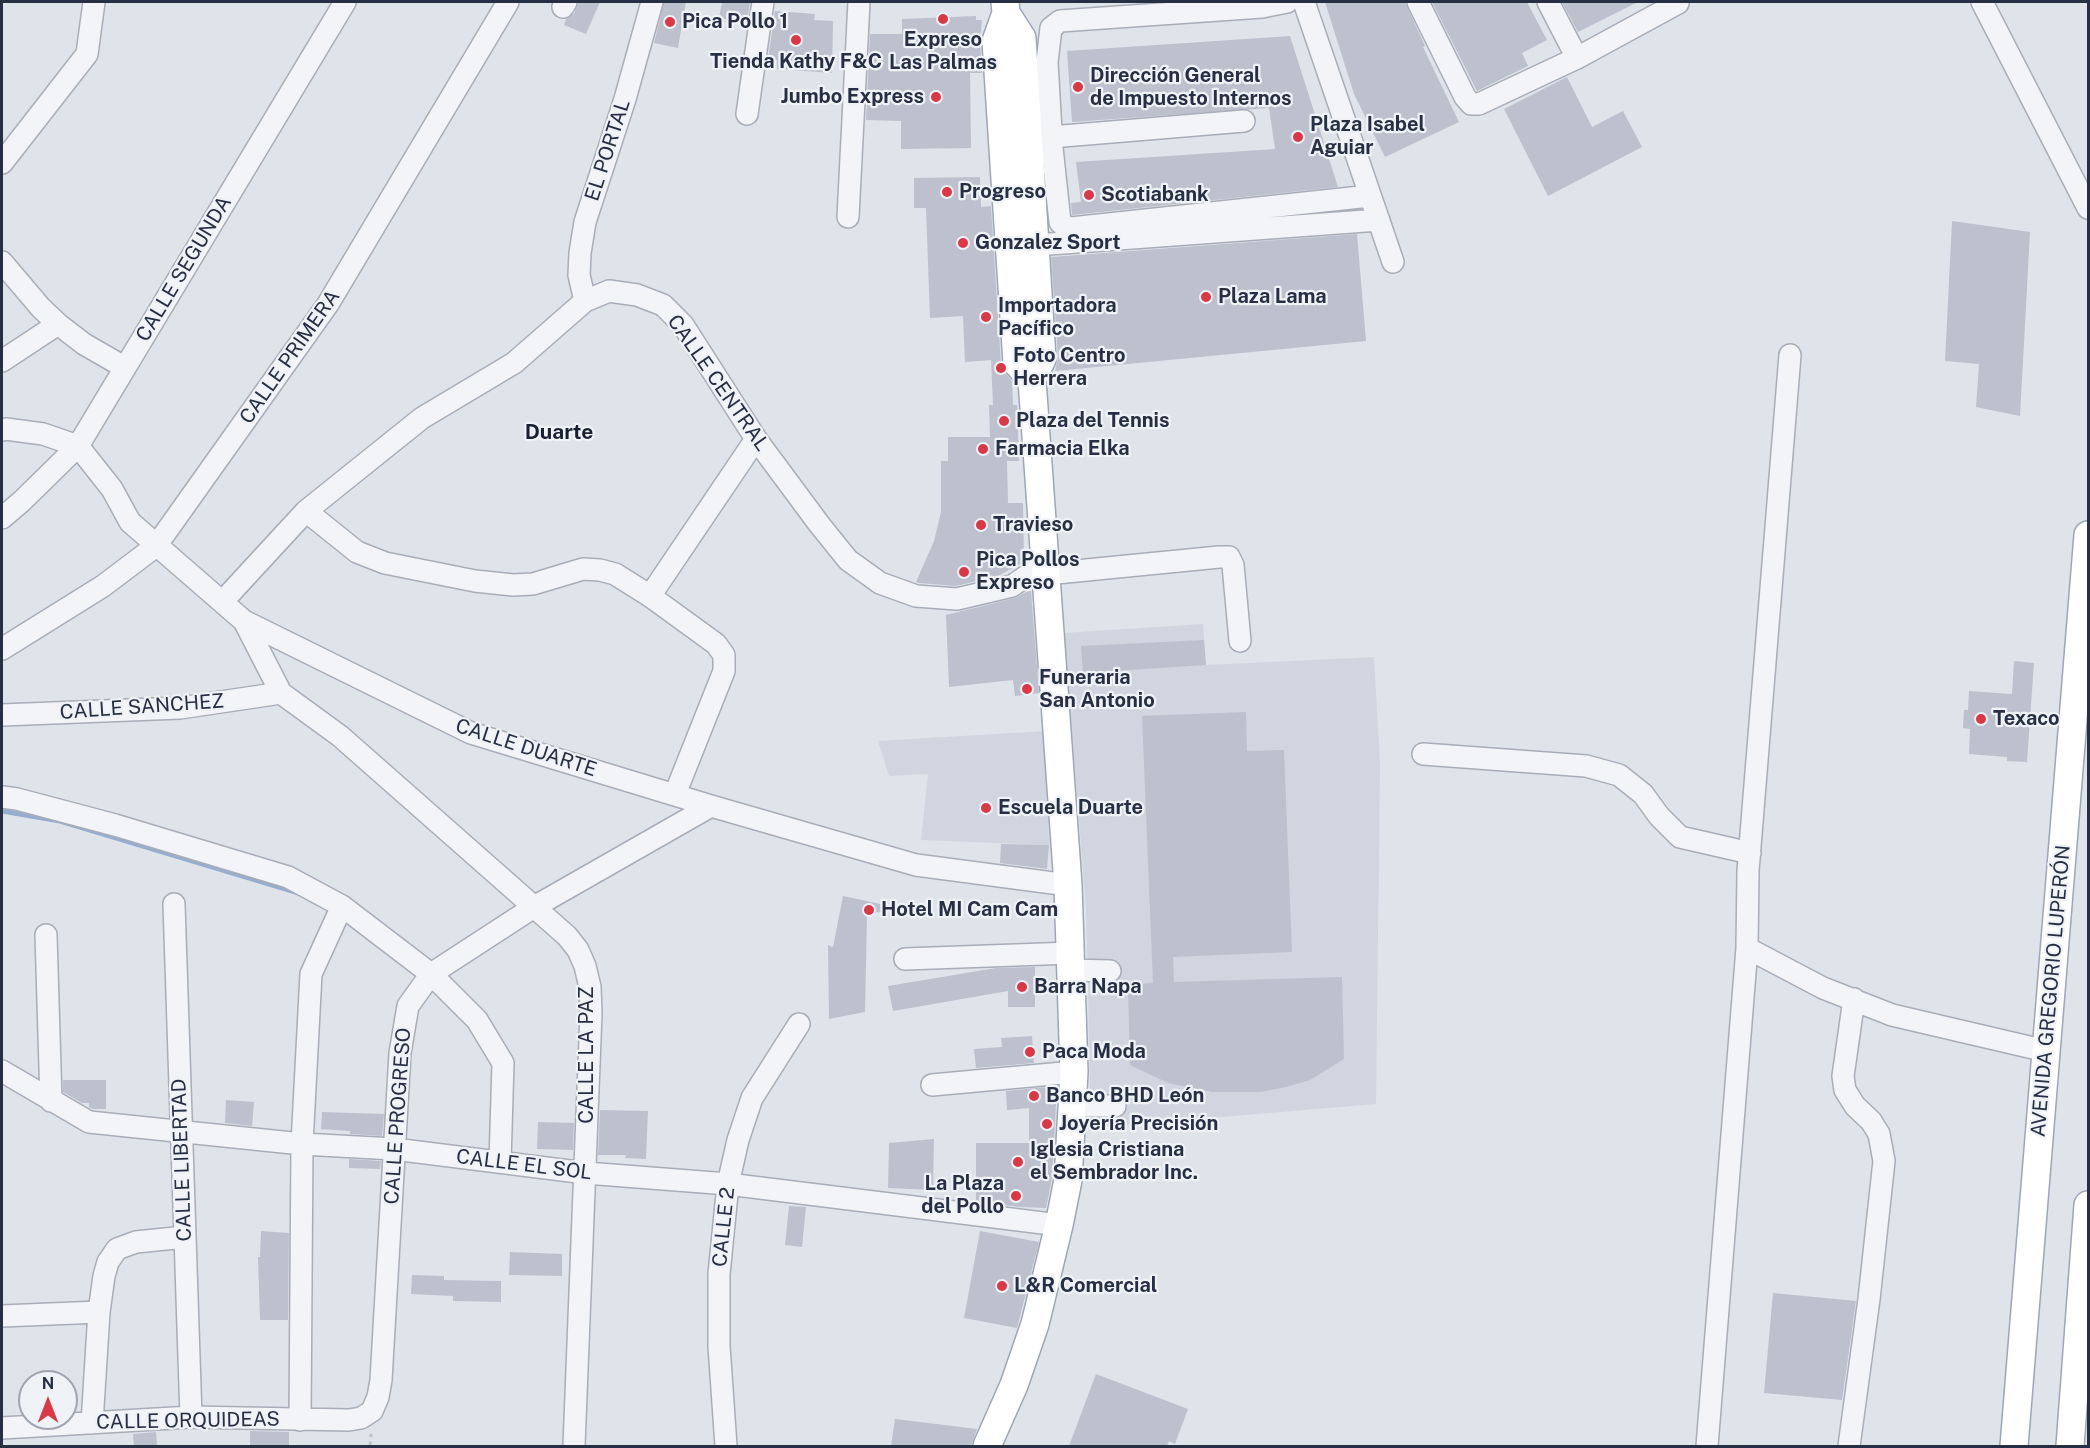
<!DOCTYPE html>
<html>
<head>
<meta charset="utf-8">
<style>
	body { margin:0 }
	#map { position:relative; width:2090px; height:1448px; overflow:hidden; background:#dfe3ea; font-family:"Public Sans",sans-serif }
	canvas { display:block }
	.frame { position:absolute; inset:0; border:3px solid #262f43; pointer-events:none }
	.north { position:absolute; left:18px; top:1370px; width:60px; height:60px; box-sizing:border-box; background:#eff2f7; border:2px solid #9fa4af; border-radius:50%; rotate:0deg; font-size:16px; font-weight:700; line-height:24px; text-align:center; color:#262f43 }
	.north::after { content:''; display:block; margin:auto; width:21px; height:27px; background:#dc3745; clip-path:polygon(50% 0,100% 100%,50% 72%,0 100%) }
</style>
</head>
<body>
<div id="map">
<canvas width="2090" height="1448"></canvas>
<div class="frame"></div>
<div class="north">N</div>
</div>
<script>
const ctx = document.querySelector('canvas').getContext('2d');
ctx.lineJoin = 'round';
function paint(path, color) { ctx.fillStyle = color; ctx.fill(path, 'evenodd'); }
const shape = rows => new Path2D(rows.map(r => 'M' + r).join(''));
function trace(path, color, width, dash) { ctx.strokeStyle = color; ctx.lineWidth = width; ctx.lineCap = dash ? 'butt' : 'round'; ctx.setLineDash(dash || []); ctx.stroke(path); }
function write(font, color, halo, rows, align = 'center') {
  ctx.font = font + ' "Public Sans",sans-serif'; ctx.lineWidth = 4.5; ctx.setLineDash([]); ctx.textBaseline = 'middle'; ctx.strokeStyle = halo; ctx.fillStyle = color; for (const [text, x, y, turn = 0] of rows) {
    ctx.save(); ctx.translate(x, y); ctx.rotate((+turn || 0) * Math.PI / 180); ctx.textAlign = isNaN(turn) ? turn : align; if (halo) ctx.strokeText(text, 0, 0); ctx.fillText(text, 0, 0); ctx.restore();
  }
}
paint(shape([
	[1203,624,1206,665,1374,657,1380,765,1376,1104,1091,1128,1086,908,1064,633],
	[1046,731,1049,845,921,840,928,774,889,776,878,741]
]), '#d1d5df');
trace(shape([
	[2,811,60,821,299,893]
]), '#96adce', 5);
paint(shape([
	[579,2,600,2,586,34,564,25,566,19,574,14],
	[664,2,686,2,678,48,654,43],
	[722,2,750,2,747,23,719,18],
	[1325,2,1405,2,1425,46,1423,47,1459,122,1385,157,1354,94],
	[1432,2,1527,2,1547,40,1522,53,1528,66,1477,91],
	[1562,2,1638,2,1578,32],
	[775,11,815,14,814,20,833,21,832,73,777,69,777,60,768,59],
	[976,16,976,20,982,20,980,42,982,73,970,73,971,148,901,149,901,121,866,120,870,34,902,34,902,19],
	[1290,36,1338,187,1072,215,1071,203,1081,202,1076,162,1275,149,1269,108,1072,122,1067,51],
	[1567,77,1592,127,1623,111,1642,147,1548,196,1504,109],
	[980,177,981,207,991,206,1001,364,1005,373,1012,381,1013,405,1017,405,1019,461,1007,461,1008,503,1023,503,1024,562,998,576,956,586,919,583,916,582,934,541,941,512,941,461,948,461,948,437,990,437,989,405,993,405,991,360,965,362,963,316,930,318,926,208,914,208,914,178],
	[1952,221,2030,232,2020,416,1976,407,1979,364,1945,361],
	[1357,234,1366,341,1055,371,1058,358,1051,257],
	[1028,591,1031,591,1039,693,1015,696,1013,680,949,687,946,615,1015,598],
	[1204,640,1206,665,1083,673,1081,646],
	[2014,661,2034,663,2027,762,2007,761,2007,757,1969,754,1970,729,1963,728,1964,710,1968,710,1969,691,2012,694],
	[1246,712,1247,751,1284,750,1292,952,1173,957,1174,982,1342,977,1344,1059,1310,1080,1286,1087,1261,1092,1212,1092,1168,1083,1130,1065,1128,984,1153,983,1142,716],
	[1001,844,1049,845,1047,869,1000,863],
	[843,896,895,907,895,911,867,913,865,1012,829,1019,828,945,833,947],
	[1035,967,1035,1007,1008,1007,1008,991,893,1011,888,986,996,968],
	[1032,1036,1034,1063,976,1068,974,1049,1002,1047,1001,1038],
	[63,1080,106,1080,106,1109,93,1109,89,1107,89,1103,82,1103,63,1092],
	[1057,1086,1052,1178,1046,1208,1021,1207,976,1202,976,1143,1029,1143,1029,1108,1007,1110,1006,1091],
	[226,1100,254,1102,252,1126,225,1123],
	[600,1110,648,1111,646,1159,625,1158,626,1155,598,1155],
	[322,1112,384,1114,382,1136,350,1134,350,1131,321,1129],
	[538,1122,574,1123,573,1150,537,1149],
	[934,1139,933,1190,888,1188,889,1143],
	[349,1159,381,1161,380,1169,349,1168],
	[789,1206,806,1207,802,1247,785,1245],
	[261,1231,289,1233,288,1320,260,1320,258,1257,260,1257],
	[980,1231,1039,1242,1017,1328,964,1318],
	[510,1252,562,1254,562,1276,509,1275],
	[412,1275,444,1276,444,1280,501,1281,501,1302,453,1301,453,1296,411,1294],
	[1773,1293,1856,1301,1842,1400,1764,1393],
	[1096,1374,1188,1409,1175,1444,1169,1441,1167,1446,1069,1446],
	[895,1419,977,1429,971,1446,891,1446],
	[250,1431,289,1432,289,1446,250,1446],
	[156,1432,157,1446,134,1446,133,1434]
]), '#bcc1cd');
const minor = shape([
	[1304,2,1393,262],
	[1418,2,1465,97,1471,104,1479,104,1577,58,1678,3],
	[1548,2,1577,58],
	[1982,2,2088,208],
	[563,7,566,2],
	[747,114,763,2],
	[1051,137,1244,121],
	[1039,148,1052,148,1047,62,1051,28,1060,21,1262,7,1287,2],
	[1052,148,1060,222,1064,226,1071,228,1370,196],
	[2,163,87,54,94,2],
	[848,217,859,2],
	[1036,245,1379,220],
	[2,262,41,308,58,324,84,344,124,367],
	[585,301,579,275,580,253,585,222,625,99,652,2],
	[1790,355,1748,871,1747,948,1823,988,1892,1015,2046,1051],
	[2,361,58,324],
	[2,430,6,429,43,434,78,446,112,489,130,522,244,621,471,733,711,806,916,865,1068,885],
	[306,511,357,552,385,563,475,581,513,585,533,584,583,569,600,570,615,574,650,596,716,644,724,655,724,671,675,794],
	[2,518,22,501,78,446,345,2],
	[1046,574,1219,557,1229,557,1233,565,1240,641],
	[650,596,756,439],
	[223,601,306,511,422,418,514,363,585,301,609,291,637,295,663,305,683,325,756,439,819,524,848,560,880,583,916,596,957,599,1012,586,1045,563],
	[244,621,281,693,340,736,567,936,578,950,585,966,590,987,591,1013,574,1446],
	[2,649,103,586,156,546,328,304,508,2],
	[2,715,180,708,281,693],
	[1423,754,1586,766,1619,775,1643,794,1659,816,1680,837,1750,853],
	[2,797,17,799,115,825,288,877,342,906,431,974,477,1020,503,1063,500,1162],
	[174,904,191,1417],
	[46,935,51,1101],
	[905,959,1071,953],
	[1071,970,1110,971],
	[2,1071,89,1122,302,1144,394,1149,586,1173,728,1184,1059,1225],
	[932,1085,1074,1072],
	[1072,1106,1115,1106],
	[2,1316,99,1312],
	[300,1420,302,1144,311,974,342,906],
	[92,1423,99,1312,104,1276,108,1262,117,1249,136,1242,185,1237],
	[2,1428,191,1417,349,1420,361,1418,372,1411,378,1397,381,1380,400,1053,408,1006,431,974,534,907,711,806],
	[726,1446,719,1346,719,1274,728,1184,738,1140,752,1098,799,1024],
	[1707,1446,1747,948],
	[1849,1446,1869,1299,1884,1161,1879,1134,1871,1121,1855,1106,1845,1090,1843,1076,1854,999]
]);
const major = shape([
	[1005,2,1006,13,996,41,1017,363,1032,380],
	[987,1446,1014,1385,1035,1324,1059,1225,1068,1180,1074,1072,1068,885,1032,380,1042,359,1029,148,1022,38,1006,13],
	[2014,1446,2088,535],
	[2070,1446,2088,1205]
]);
trace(minor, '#a8adb8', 24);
trace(major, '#9da6b7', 30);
trace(shape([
	[370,1446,371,1434]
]), '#bdc1c9', 3, [4.5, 4.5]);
trace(minor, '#f2f4f8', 21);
trace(major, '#fff', 27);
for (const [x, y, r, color] of [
	[943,19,6,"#dc3745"],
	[670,22,6,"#dc3745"],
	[796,40,6,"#dc3745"],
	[1078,87,6,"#dc3745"],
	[936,97,6,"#dc3745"],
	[1298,137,6,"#dc3745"],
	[947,192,6,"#dc3745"],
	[1089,195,6,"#dc3745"],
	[963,243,6,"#dc3745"],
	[1206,297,6,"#dc3745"],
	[986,317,6,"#dc3745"],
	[1001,368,6,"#dc3745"],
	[1004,421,6,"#dc3745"],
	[983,449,6,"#dc3745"],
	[981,525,6,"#dc3745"],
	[964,572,6,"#dc3745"],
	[1027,689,6,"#dc3745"],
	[1981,719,6,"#dc3745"],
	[986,808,6,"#dc3745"],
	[869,910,6,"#dc3745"],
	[1022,987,6,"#dc3745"],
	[1030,1052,6,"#dc3745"],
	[1034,1096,6,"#dc3745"],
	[1047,1124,6,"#dc3745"],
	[1018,1162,6,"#dc3745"],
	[1016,1196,6,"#dc3745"],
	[1002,1286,6,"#dc3745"]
]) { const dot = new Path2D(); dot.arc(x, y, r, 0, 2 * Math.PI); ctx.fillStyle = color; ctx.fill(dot); trace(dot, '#eff2f7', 2); }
write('bold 20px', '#262f43', '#eff2f7', [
	["Pica Pollo 1",682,22],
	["Expreso",943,40,"center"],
	["Las Palmas",943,63,"center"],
	["Tienda Kathy F&C",796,62,"center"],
	["Dirección General",1090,76],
	["de Impuesto Internos",1090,99],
	["Jumbo Express",924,97,"right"],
	["Plaza Isabel",1310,125],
	["Aguiar",1310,148],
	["Progreso",959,192],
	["Scotiabank",1101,195],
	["Gonzalez Sport",975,243],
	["Plaza Lama",1218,297],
	["Importadora",998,306],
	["Pacífico",998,329],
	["Foto Centro",1013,356],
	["Herrera",1013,379],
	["Plaza del Tennis",1016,421],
	["Farmacia Elka",995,449],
	["Travieso",993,525],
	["Pica Pollos",976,560],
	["Expreso",976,583],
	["Funeraria",1039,678],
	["San Antonio",1039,701],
	["Texaco",1993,719],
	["Escuela Duarte",998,808],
	["Hotel MI Cam Cam",881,910],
	["Barra Napa",1034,987],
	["Paca Moda",1042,1052],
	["Banco BHD León",1046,1096],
	["Joyería Precisión",1059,1124],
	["Iglesia Cristiana",1030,1150],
	["el Sembrador Inc.",1030,1173],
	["La Plaza",1004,1184,"right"],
	["del Pollo",1004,1207,"right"],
	["L&R Comercial",1014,1286]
], 'left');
write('20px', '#262f43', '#eff2f7', [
	["EL PORTAL",608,150,-72],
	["CALLE SEGUNDA",184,269,-59],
	["CALLE PRIMERA",290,357,-55],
	["CALLE CENTRAL",718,383,55],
	["CALLE SANCHEZ",142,707,-4],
	["CALLE DUARTE",526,748,18],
	["AVENIDA GREGORIO LUPERÓN",2051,991,-85],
	["CALLE LA PAZ",587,1055,-90],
	["CALLE PROGRESO",398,1116,-86],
	["CALLE LIBERTAD",182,1160,-92],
	["CALLE EL SOL",524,1165,7],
	["CALLE 2",724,1227,-84],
	["CALLE ORQUIDEAS",188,1421,-1]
]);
write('bold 21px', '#182033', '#eff2f7', [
	["Duarte",559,433]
]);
</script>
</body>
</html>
